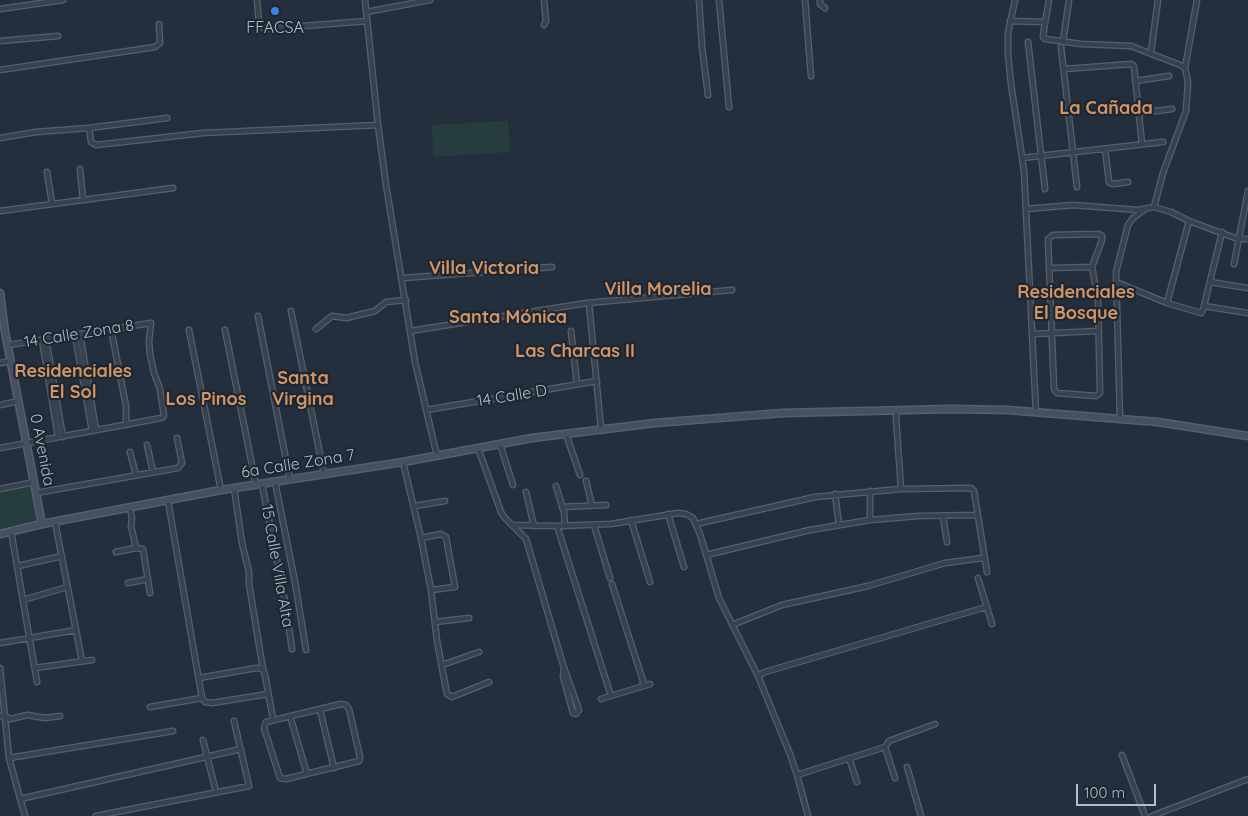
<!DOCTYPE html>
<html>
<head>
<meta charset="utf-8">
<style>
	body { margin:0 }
	#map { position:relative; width:1248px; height:816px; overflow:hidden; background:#242f3e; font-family:Quicksand,sans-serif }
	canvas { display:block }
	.scale { position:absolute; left:1076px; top:784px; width:80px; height:22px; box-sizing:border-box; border:2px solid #b4bcc9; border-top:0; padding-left:6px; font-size:15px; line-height:18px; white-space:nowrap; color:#b4bcc9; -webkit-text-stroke:4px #1d2633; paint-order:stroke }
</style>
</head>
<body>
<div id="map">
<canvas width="1248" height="816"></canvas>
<div class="scale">100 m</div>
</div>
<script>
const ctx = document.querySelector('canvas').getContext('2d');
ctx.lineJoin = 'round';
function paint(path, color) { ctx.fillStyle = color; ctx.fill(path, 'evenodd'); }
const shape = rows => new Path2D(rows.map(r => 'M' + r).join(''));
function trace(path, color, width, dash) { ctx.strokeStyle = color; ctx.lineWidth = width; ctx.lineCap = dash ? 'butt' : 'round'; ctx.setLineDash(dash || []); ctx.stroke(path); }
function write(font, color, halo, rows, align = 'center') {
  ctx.font = font + ' Quicksand,sans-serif'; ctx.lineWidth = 4.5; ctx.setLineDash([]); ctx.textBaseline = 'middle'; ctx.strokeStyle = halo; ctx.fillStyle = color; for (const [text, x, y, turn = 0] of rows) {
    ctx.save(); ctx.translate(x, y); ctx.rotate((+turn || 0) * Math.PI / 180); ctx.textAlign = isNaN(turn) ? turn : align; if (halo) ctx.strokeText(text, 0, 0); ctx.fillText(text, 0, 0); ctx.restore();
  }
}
paint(shape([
	[508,121,510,152,433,157,432,125],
	[32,485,39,521,0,529,0,491]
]), '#263c3f');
const street = shape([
	[257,0,259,23,263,28,266,29,367,21],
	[365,0,378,125,386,185,415,362,437,456],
	[544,0,546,21,544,25],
	[699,0,702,47,708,95],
	[719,0,729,107],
	[805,0,811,76],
	[820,0,820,4,825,8],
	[1015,0,1008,33,1008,54,1011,84,1024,171,1036,413],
	[1049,0,1044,29,1043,37,1045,39,1081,44,1131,46,1180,65,1185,68],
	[0,9,63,0],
	[366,12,430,0],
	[1010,21,1045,22],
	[0,41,58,36],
	[1028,42,1045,189],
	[1063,42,1069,0],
	[1061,47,1077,187],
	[1151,52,1158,0],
	[1064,69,1132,64,1134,67,1142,144],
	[0,70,155,47,160,43,159,24],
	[1135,81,1169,76],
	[1139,113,1172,109],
	[89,128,91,142,96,145,203,133,378,125],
	[0,138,36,132,89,128,167,118],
	[1105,149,1109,182,1113,184,1128,182],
	[1022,158,1163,142],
	[80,169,83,200],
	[47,172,52,204],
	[1154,207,1163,173,1186,111,1188,82,1185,68,1197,0],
	[1026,209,1073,205,1138,210,1154,207,1171,212,1189,221,1235,238,1248,239],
	[0,211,173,188],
	[1098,234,1102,236,1102,240,1092,267,1098,301,1100,393,1096,396,1057,393,1054,389,1048,239,1053,235,1098,234],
	[1234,264,1248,191],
	[1049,268,1092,267],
	[402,278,552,267],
	[1116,282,1167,303,1201,313,1203,310,1222,232],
	[1210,282,1248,288],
	[589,303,601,429],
	[1167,303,1189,221],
	[1204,306,1248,313],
	[291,311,324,474],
	[258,316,290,480],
	[111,329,126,406,126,425],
	[316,329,332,316,346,318,375,311,386,302,406,300],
	[189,330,221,490],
	[225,330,256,485],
	[410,331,587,303,732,290],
	[571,331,577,384],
	[80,334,96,430],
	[1032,334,1099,331],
	[75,335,92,431],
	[46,339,63,437],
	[42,340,58,437],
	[0,363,11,361],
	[0,405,19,401],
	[426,410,597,381],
	[897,411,896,418,901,489],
	[1120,419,1116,272,1128,225,1133,218,1144,210],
	[566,434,580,475],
	[500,444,513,485],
	[147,445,153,472],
	[0,448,161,418,164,416,160,389,154,373,150,354,149,341,151,323,8,345],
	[478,448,501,512,504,517,526,539,564,668,579,710,576,714,573,713,563,676,564,668],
	[130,452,136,475],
	[403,462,421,538,431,590,437,641,447,694,452,697,489,682],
	[586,481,592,505],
	[275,482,295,582,306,650],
	[262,484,286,607,292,649],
	[556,486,564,512,565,526],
	[234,488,242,543,249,572,249,584,263,669,265,675,273,719],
	[0,489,34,482],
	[526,492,534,526],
	[36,493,178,468,182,463,177,438],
	[835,494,839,525],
	[168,501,202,698,205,702,212,703,268,694],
	[414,506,445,501],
	[562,507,606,505],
	[130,508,132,518,131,526,136,548],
	[668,514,684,567],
	[943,516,947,542],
	[631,520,650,582],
	[870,520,870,491],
	[55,522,82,661],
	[696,524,815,497,901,489,971,488,974,491,987,572],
	[513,525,557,526,611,524,678,513,686,514,693,518,700,534,719,598,758,676,790,754,797,775,808,816],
	[594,525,610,578],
	[557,526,611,696],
	[11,531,37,682],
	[421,538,441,534,446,537,455,587,431,590],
	[116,552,136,548,143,549,150,593],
	[706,555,810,530,870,520,918,516,977,515],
	[18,566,62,556],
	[978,578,992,624],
	[128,583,148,579],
	[612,584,643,681,643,686],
	[23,600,67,587],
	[435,622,469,618],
	[732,625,782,605,868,586,945,563,983,558],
	[0,643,76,630],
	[442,665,479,652],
	[0,668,9,758,25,816],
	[35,668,92,660],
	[758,676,765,672,986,607],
	[199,678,256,668,263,669],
	[601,699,650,684],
	[341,704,346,705,349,709,360,757,359,761,286,779,280,778,264,728,266,722,341,704],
	[150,707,202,698],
	[320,710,334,768],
	[0,716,5,716,10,719,27,715,45,718,60,716],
	[290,716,307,774],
	[203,740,215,788],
	[885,747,895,778],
	[1122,755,1145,816],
	[9,758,173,731],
	[849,758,857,782],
	[907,767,921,816],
	[797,775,885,747,889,741,935,724],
	[20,799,241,749],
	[96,816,249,786,234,721],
	[1152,816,1248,779]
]);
const secondary = shape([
	[0,293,5,332,42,524],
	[0,534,42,524,221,490,403,462,532,438,655,423,783,413,951,409,1008,410,1158,422,1248,436]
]);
trace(street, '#565f6c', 7);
trace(secondary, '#565f6c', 9);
trace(street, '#38414e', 4.5);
trace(secondary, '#465061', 6);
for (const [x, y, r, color] of [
	[275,11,5,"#3f7fe0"]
]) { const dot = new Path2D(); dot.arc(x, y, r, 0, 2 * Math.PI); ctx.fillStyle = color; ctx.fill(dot); trace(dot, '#1d2633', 2); }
write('16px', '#b4bcc9', '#1d2633', [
	["FFACSA",275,28]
]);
write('16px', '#b4bcc9', '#1d2633', [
	["14 Calle Zona 8",79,334,-9],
	["14 Calle D",512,396,-9],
	["0 Avenida",42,450,79],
	["6a Calle Zona 7",298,464,-9],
	["15 Calle Villa Alta",277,566,80]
]);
write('bold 18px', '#d59563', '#1d2633', [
	["La Cañada",1106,109],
	["Villa Victoria",484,269],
	["Villa Morelia",658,290],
	["Residenciales",1076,293],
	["El Bosque",1076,314],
	["Santa Mónica",508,318],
	["Las Charcas II",575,352],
	["Residenciales",73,372],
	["El Sol",73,393],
	["Santa",303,379],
	["Virgina",303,400],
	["Los Pinos",206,400]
]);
</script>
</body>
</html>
